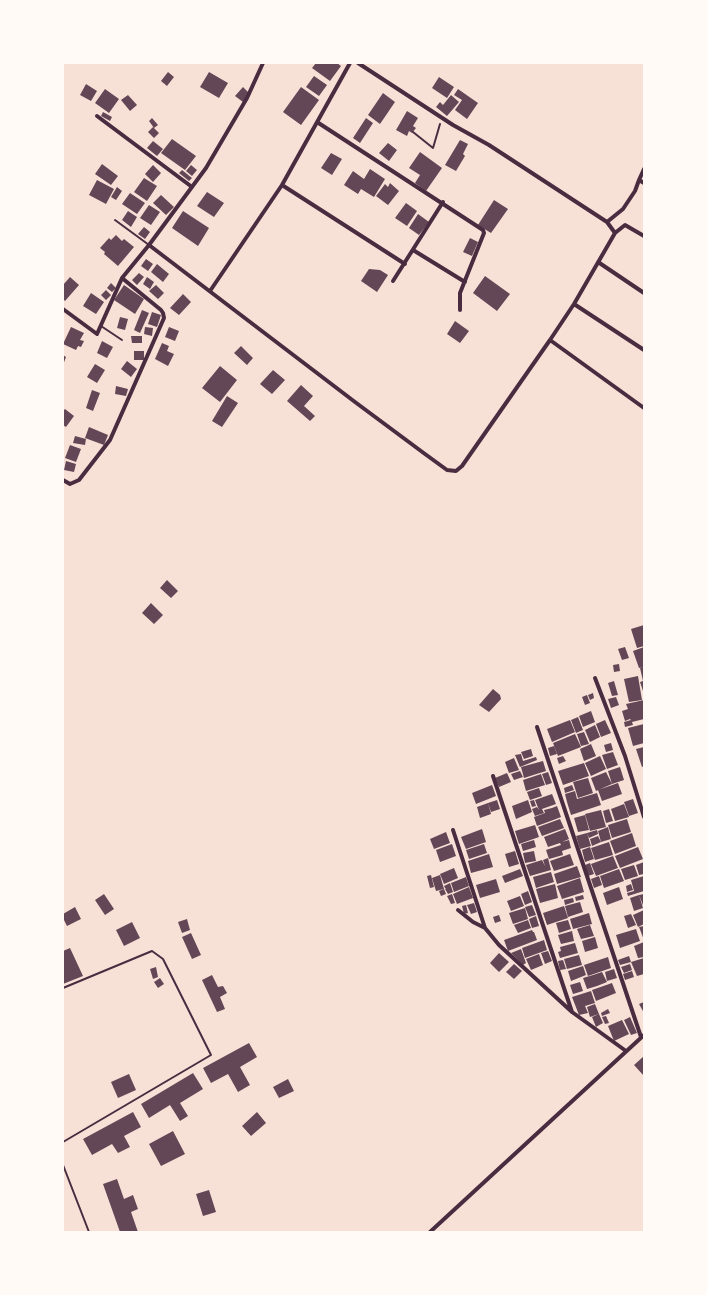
<!DOCTYPE html>
<html>
<head>
<meta charset="utf-8">
<style>
	body { margin:0 }
	#map { position:relative; width:707px; height:1295px; overflow:hidden; background:#f7e1d7; font-family:Overpass,sans-serif }
	canvas { display:block }
	.frame { position:absolute; inset:0; border:64px solid #fffaf5; pointer-events:none }
</style>
</head>
<body>
<div id="map">
<canvas width="707" height="1295"></canvas>
<div class="frame"></div>
</div>
<script>
const ctx = document.querySelector('canvas').getContext('2d');
ctx.lineJoin = 'round';
function paint(path, color) { ctx.fillStyle = color; ctx.fill(path, 'evenodd'); }
const shape = rows => new Path2D(rows.map(r => 'M' + r).join(''));
function trace(path, color, width, dash) { ctx.strokeStyle = color; ctx.lineWidth = width; ctx.lineCap = dash ? 'butt' : 'round'; ctx.setLineDash(dash || []); ctx.stroke(path); }
paint(shape([
	[316,63,337,63,341,66,330,81,312,68],
	[168,72,174,77,167,86,161,81],
	[209,72,228,83,219,98,200,87],
	[314,76,327,85,319,96,306,87],
	[439,77,454,87,447,98,432,88],
	[86,84,97,91,91,101,80,95],
	[243,87,250,94,243,102,235,96],
	[301,87,319,100,301,125,283,112],
	[105,89,119,99,109,113,95,103],
	[458,89,478,103,467,119,455,110,462,100,454,95],
	[383,93,395,102,380,124,368,115],
	[128,95,137,105,130,111,121,100],
	[451,95,459,102,447,116,436,107,440,102,443,105],
	[407,111,418,118,413,126,416,128,412,133,409,131,407,136,396,130],
	[103,112,112,117,110,121,101,116],
	[152,118,158,125,154,128,149,121],
	[366,118,373,123,360,143,353,138],
	[153,127,159,133,154,138,148,132],
	[172,139,196,156,185,170,161,153],
	[460,140,468,144,463,154,465,156,456,171,445,165],
	[153,141,163,149,157,156,147,148],
	[388,143,397,150,389,161,379,153],
	[420,152,442,168,426,191,415,183,420,175,409,168],
	[331,153,342,159,332,175,321,168],
	[102,164,118,176,111,185,95,174],
	[153,165,161,173,153,182,145,174],
	[191,165,197,170,192,176,186,171],
	[370,169,385,179,374,197,361,189,358,194,344,185,353,171,364,179],
	[182,170,192,178,189,181,179,173],
	[144,178,157,186,147,201,134,192],
	[97,180,114,189,106,204,89,195],
	[390,183,399,191,388,205,376,196,385,184,388,187],
	[117,187,122,191,116,200,111,197],
	[207,192,224,203,214,217,197,206],
	[130,193,145,203,137,214,122,204],
	[161,195,174,207,166,215,153,203],
	[494,200,508,209,491,233,478,225],
	[406,203,417,211,407,226,395,218],
	[149,205,160,212,151,225,140,218],
	[128,211,137,217,131,227,122,220],
	[183,211,209,228,198,246,172,228],
	[418,214,429,222,419,235,409,228],
	[144,227,150,232,145,239,138,234],
	[116,235,122,241,124,239,134,247,118,266,104,254,105,252,100,248,109,238,111,240],
	[470,238,478,242,472,256,463,252],
	[146,259,153,264,148,271,141,266],
	[157,264,169,274,163,282,151,272],
	[369,269,380,270,388,275,377,292,361,281],
	[139,273,144,277,137,285,132,280],
	[485,276,510,294,497,311,473,293],
	[70,277,79,285,65,301,63,299,63,285],
	[147,277,154,282,150,289,143,284],
	[111,283,116,288,112,292,107,288],
	[124,285,144,299,135,314,114,300],
	[156,285,164,293,158,299,149,291],
	[106,290,111,295,106,300,101,295],
	[91,293,104,302,96,314,83,306],
	[183,294,191,302,179,315,170,308],
	[142,310,149,313,140,333,134,330],
	[152,312,161,315,157,327,148,324],
	[120,317,128,319,125,330,117,328],
	[455,321,469,331,460,343,447,334],
	[71,327,84,333,80,340,84,341,81,347,78,346,76,350,63,344],
	[145,327,153,328,152,336,144,334],
	[169,327,179,331,175,341,165,337],
	[131,336,142,336,142,343,132,343],
	[102,341,113,347,107,358,97,353],
	[162,343,169,346,167,351,174,354,168,366,155,359],
	[241,346,253,358,247,365,234,353],
	[134,351,144,351,144,360,134,360],
	[63,355,66,357,63,365],
	[127,361,137,369,131,377,121,369],
	[95,364,105,370,97,383,87,377],
	[220,366,237,380,220,402,202,388],
	[273,370,285,380,272,394,260,384],
	[301,385,313,396,304,406,315,416,310,421,287,401],
	[116,386,128,389,126,396,115,394],
	[92,390,100,393,93,411,86,408],
	[227,396,238,403,222,427,212,421],
	[65,409,74,416,66,427,63,425,63,411],
	[89,427,108,435,104,445,85,438],
	[75,436,86,439,85,445,73,443],
	[70,445,81,449,76,462,65,458],
	[66,461,76,464,74,472,64,470],
	[167,580,178,591,171,598,160,588],
	[151,603,163,615,154,624,142,613],
	[644,625,644,646,637,648,631,629],
	[625,647,629,658,622,660,618,649],
	[644,647,644,667,639,668,633,651],
	[619,664,620,671,614,672,613,665],
	[644,667,644,694,640,682,643,681,640,668],
	[638,676,642,700,629,702,624,679],
	[614,681,618,695,612,696,608,683],
	[493,689,500,695,501,699,489,712,479,705],
	[593,693,594,698,590,700,588,695],
	[587,695,590,703,585,705,582,697],
	[616,697,619,705,611,708,608,699],
	[644,700,644,719,632,722,633,725,625,727,624,722,631,720,630,719,625,721,622,711,628,709,626,704],
	[591,711,595,722,583,727,579,716],
	[578,717,583,730,576,733,571,720],
	[570,720,575,732,552,742,547,729],
	[605,720,611,733,601,737,596,724],
	[644,724,644,743,633,746,628,728],
	[595,725,600,737,590,742,585,730],
	[584,732,589,744,581,746,577,734],
	[575,734,581,747,558,756,553,743],
	[611,743,613,750,606,752,604,745],
	[591,744,596,756,584,761,580,749],
	[554,746,557,754,550,756,548,748],
	[644,747,644,766,642,767,636,749],
	[531,749,533,756,524,759,521,752],
	[613,752,618,765,607,769,602,755],
	[521,754,523,761,536,757,537,760,520,767,515,755],
	[563,756,566,761,559,764,557,758],
	[600,756,606,769,591,776,585,763],
	[514,758,519,770,509,773,505,762],
	[543,761,546,771,524,778,521,767],
	[584,763,589,776,563,785,558,771],
	[620,767,624,780,612,784,608,771],
	[520,771,523,777,514,780,511,774],
	[548,772,552,783,546,785,542,774],
	[606,772,612,784,596,791,591,778],
	[507,773,511,782,499,787,495,778],
	[541,774,545,785,526,791,523,780],
	[588,778,593,793,578,798,573,782],
	[618,783,622,794,602,801,598,790],
	[492,785,496,796,476,804,472,793],
	[572,785,574,790,565,793,564,788],
	[539,788,542,796,530,800,527,792],
	[575,791,577,799,597,793,601,805,571,815,567,802,576,800,567,802,565,794],
	[552,794,556,804,542,809,544,813,535,816,532,809,537,807,539,810,535,800],
	[633,799,638,813,629,816,624,802],
	[497,800,500,809,491,812,488,803],
	[528,800,532,812,516,819,512,806],
	[534,800,536,806,532,807,530,801],
	[488,803,491,814,480,818,477,807],
	[624,804,629,817,615,821,611,809],
	[557,806,561,817,556,819,552,808],
	[552,808,556,819,537,826,534,817,545,813,544,810],
	[609,809,613,821,606,823,603,811],
	[601,810,606,827,590,831,585,814],
	[585,815,589,830,578,832,574,818],
	[560,819,564,828,542,836,538,827],
	[627,819,631,832,612,838,608,825],
	[535,825,539,837,519,844,515,831],
	[608,827,611,839,601,842,598,831],
	[482,829,486,842,466,849,461,837],
	[565,829,569,839,562,842,569,840,571,848,562,851,563,855,549,859,546,850,561,845,560,843,548,847,544,837],
	[597,830,598,834,589,838,587,833],
	[446,832,450,843,434,849,430,839],
	[587,833,591,846,580,849,576,836],
	[632,833,636,846,615,854,610,841],
	[598,836,601,842,592,846,590,839],
	[534,840,536,847,523,851,521,844],
	[609,842,613,855,595,860,591,848],
	[452,844,456,856,440,862,436,850],
	[484,844,487,853,469,859,466,850],
	[590,847,594,859,585,862,582,850],
	[638,847,643,859,620,868,615,856],
	[515,851,519,864,509,867,505,854],
	[534,851,536,861,525,863,523,853],
	[489,854,493,867,471,873,468,861],
	[570,854,574,865,554,871,550,861],
	[613,856,618,868,596,876,591,864],
	[548,858,551,870,530,876,526,865,542,860,545,866,543,860],
	[644,862,644,874,639,875,636,865],
	[590,863,594,874,588,876,585,865],
	[634,865,638,876,625,880,621,869],
	[577,866,581,877,557,884,554,874],
	[454,868,458,878,444,884,440,874],
	[520,869,523,876,505,883,502,876],
	[619,869,624,881,604,888,600,876],
	[551,872,554,882,536,888,533,877],
	[431,875,434,887,430,888,427,876],
	[440,875,444,889,436,891,432,878],
	[599,876,602,885,594,888,591,879],
	[644,876,644,891,628,896,627,893,634,891,631,880],
	[466,877,469,886,454,892,451,883],
	[580,878,584,892,562,899,557,886],
	[496,879,500,892,480,898,476,885],
	[450,883,453,892,448,894,445,889,446,888,445,888,444,886],
	[555,884,558,898,540,903,536,889],
	[631,884,633,890,627,892,626,886],
	[469,887,473,898,457,904,453,894],
	[619,887,623,899,607,905,603,893],
	[444,889,446,894,441,896,439,891],
	[528,891,532,902,525,905,521,894],
	[104,894,114,909,105,915,95,900],
	[452,894,455,903,451,904,447,896],
	[644,894,644,908,639,895],
	[583,895,584,899,576,901,575,897],
	[639,895,643,908,634,911,630,898],
	[520,896,524,906,511,911,507,901],
	[573,898,574,902,565,905,564,900],
	[580,902,583,912,568,917,565,906],
	[474,903,477,912,471,914,467,905],
	[466,905,468,913,464,914,462,906],
	[532,905,536,915,529,917,525,907],
	[564,906,568,918,547,925,543,913],
	[75,907,81,919,67,926,63,918,63,914],
	[525,908,528,919,513,924,509,913],
	[644,910,644,924,638,927,633,915],
	[589,913,592,924,573,929,570,919],
	[631,914,636,925,628,928,624,916],
	[499,915,501,921,495,923,493,917],
	[536,916,539,926,532,928,529,919],
	[187,919,190,930,182,933,178,922],
	[528,920,531,928,518,933,514,925],
	[568,920,571,929,559,933,556,923],
	[132,922,140,938,124,946,116,930],
	[590,925,594,936,581,939,577,929],
	[644,926,644,940,639,927],
	[636,929,640,941,620,948,616,935],
	[532,930,533,932,534,932,537,940,508,951,504,940],
	[572,931,574,941,561,944,558,935],
	[191,933,201,955,192,959,182,937],
	[595,937,598,948,585,952,582,941],
	[544,940,547,950,525,958,522,948],
	[644,942,644,957,638,958,634,946],
	[575,943,578,953,560,958,558,952,561,951,560,947],
	[70,948,83,976,63,984,63,951],
	[521,949,526,963,523,965,511,953],
	[548,951,552,961,545,964,541,953],
	[499,953,509,962,499,972,490,963],
	[539,954,543,965,531,970,526,959],
	[579,955,582,965,567,969,564,959],
	[629,956,631,962,620,965,618,960],
	[608,957,611,968,588,976,584,965],
	[644,958,644,974,637,976,631,962],
	[563,960,566,969,560,970,558,961],
	[514,964,522,971,514,979,506,972],
	[630,964,632,970,624,973,621,967],
	[583,966,586,975,571,981,568,971],
	[156,967,158,977,153,979,150,969],
	[614,969,617,978,607,981,605,972],
	[632,971,634,977,625,980,623,974],
	[602,972,607,982,597,986,593,975],
	[212,975,218,987,223,986,227,993,220,997,225,1009,217,1012,202,980],
	[593,975,597,986,587,989,583,978],
	[160,978,164,984,158,988,154,982],
	[580,982,583,991,573,994,570,985],
	[612,983,616,993,596,1001,592,990],
	[591,991,595,1003,585,1006,588,1013,579,1015,572,997],
	[644,1002,644,1013,639,1004],
	[595,1004,599,1014,590,1017,587,1007],
	[608,1009,610,1013,602,1016,601,1013],
	[599,1014,603,1023,596,1027,592,1017],
	[606,1016,609,1023,605,1024,602,1017],
	[630,1017,637,1033,631,1035,624,1020],
	[622,1020,629,1034,614,1041,608,1026],
	[249,1043,257,1057,240,1067,250,1085,238,1092,228,1074,211,1083,203,1068],
	[644,1056,644,1076,634,1065],
	[193,1073,203,1089,180,1103,188,1116,180,1121,170,1105,149,1118,141,1104],
	[129,1074,136,1090,118,1098,111,1082],
	[288,1079,294,1091,279,1098,273,1087],
	[133,1112,141,1127,124,1136,130,1147,118,1153,112,1144,92,1155,83,1139],
	[257,1112,266,1123,251,1136,242,1126],
	[173,1131,185,1154,161,1166,149,1144],
	[117,1179,124,1199,133,1195,138,1209,131,1212,138,1232,120,1232,103,1184],
	[209,1190,216,1212,203,1216,196,1194]
]), '#644757');
trace(shape([
	[413,132,433,148,440,124]
]), '#4a2c40', 2);
trace(shape([
	[115,220,149,245],
	[101,326,122,340],
	[63,988,152,951,163,959,211,1055,63,1142],
	[63,1165,89,1232]
]), '#4a2c40', 2);
trace(shape([
	[263,63,247,98,206,168,149,245,355,402,425,454,447,470,456,471,462,466,550,340],
	[350,63,282,185,405,264],
	[358,63,453,125,489,145,607,222,615,233],
	[97,116,192,187],
	[317,122,483,230,484,233,460,293,460,310],
	[644,169,639,180,644,183],
	[607,222,623,209,635,191,639,180],
	[644,236,625,225,615,233,574,304,550,340,644,408],
	[413,250,465,282],
	[598,262,644,293],
	[393,281,443,202],
	[210,291,282,185],
	[574,304,644,350],
	[63,309,97,334,122,278,149,245],
	[63,480,70,484,79,480,110,440,164,318,163,313,161,310,122,278],
	[595,678,625,756,644,817],
	[537,727,641,1037],
	[493,776,572,1012,626,1051],
	[453,830,485,928,499,945,572,1012],
	[458,910,473,922,485,928],
	[430,1232,644,1035]
]), '#4a2c40', 4);
</script>
</body>
</html>
